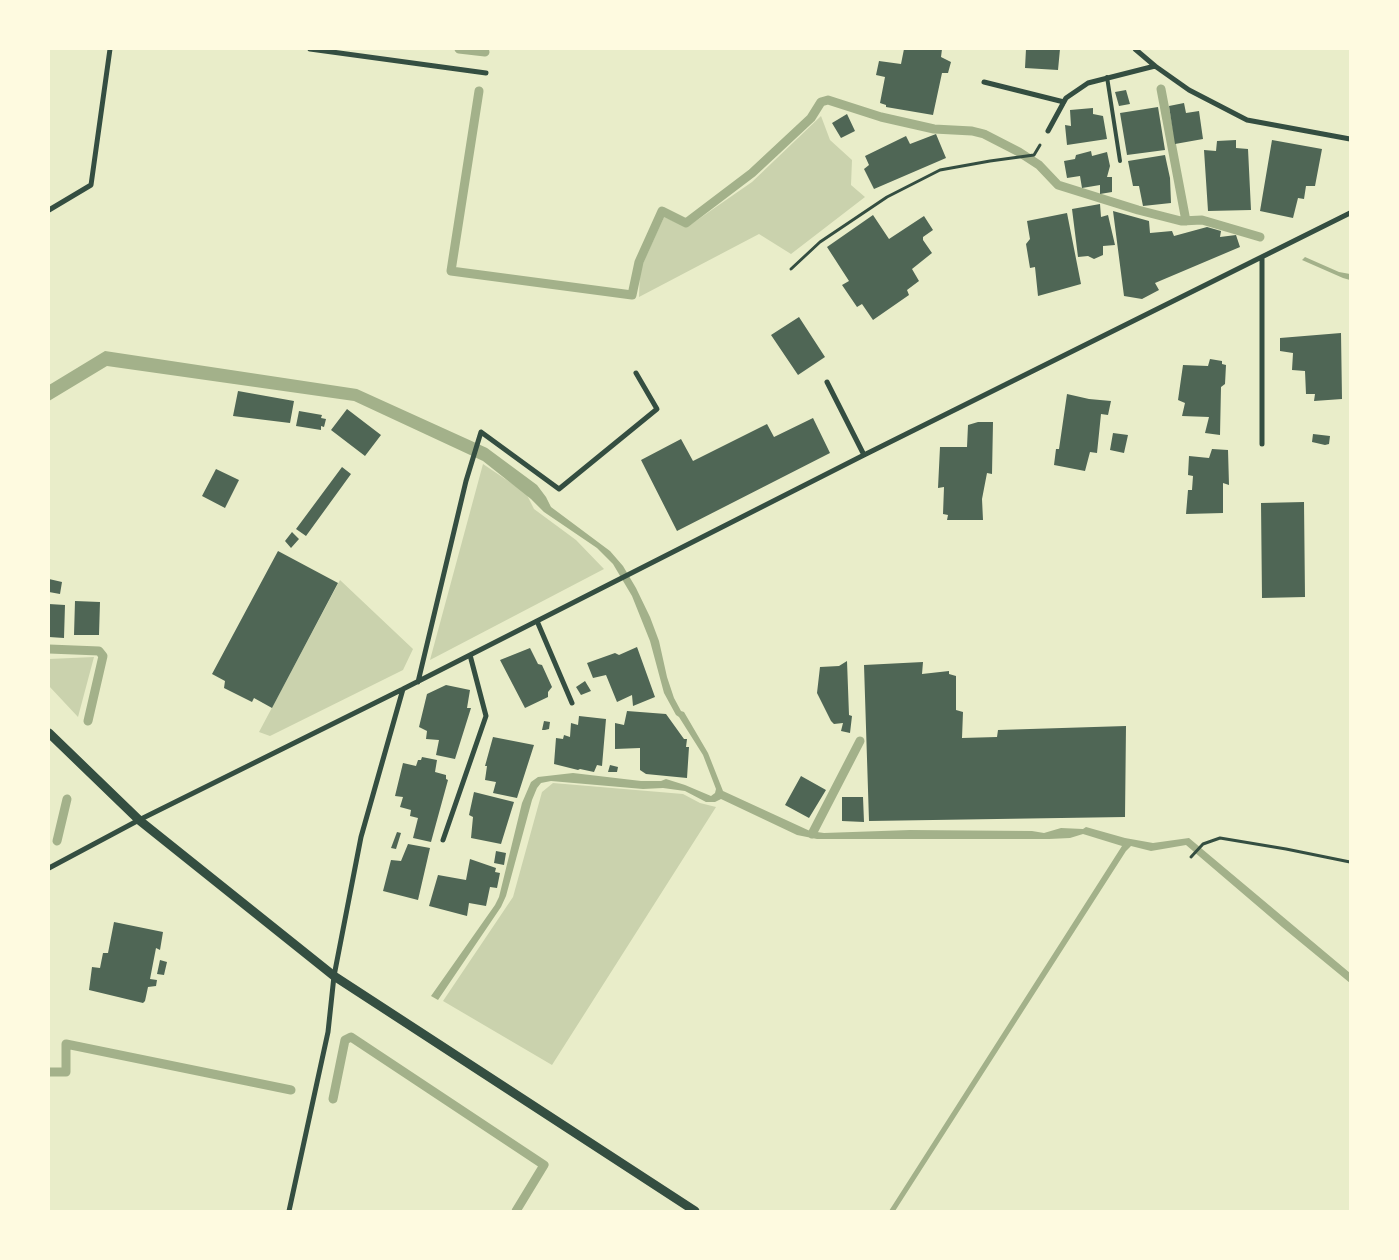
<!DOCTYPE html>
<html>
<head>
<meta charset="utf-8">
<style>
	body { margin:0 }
	#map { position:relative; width:1399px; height:1260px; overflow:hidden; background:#e9edc9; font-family:"Exo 2",sans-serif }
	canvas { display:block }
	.frame { position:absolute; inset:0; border:50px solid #fefae0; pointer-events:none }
</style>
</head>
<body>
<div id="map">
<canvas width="1399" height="1260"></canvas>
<div class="frame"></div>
</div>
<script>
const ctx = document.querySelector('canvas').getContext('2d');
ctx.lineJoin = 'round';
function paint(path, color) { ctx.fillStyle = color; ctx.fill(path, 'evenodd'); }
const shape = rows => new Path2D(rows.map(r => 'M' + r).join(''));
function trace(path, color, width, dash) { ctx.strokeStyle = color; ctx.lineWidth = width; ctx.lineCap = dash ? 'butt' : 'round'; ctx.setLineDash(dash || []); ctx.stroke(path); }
paint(shape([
	[821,116,830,140,852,160,851,185,865,197,791,254,759,234,639,297,640,270,664,217,682,225,690,225,752,182],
	[483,464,526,493,534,509,576,540,604,569,430,660],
	[340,580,413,649,403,670,270,736,259,732],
	[94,657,78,717,49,686,49,659],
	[553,783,683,794,700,803,716,807,552,1065,443,1001,513,897,542,792]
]), '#cad2ad');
paint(shape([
	[1305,257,1339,272,1350,274,1350,280,1343,278,1302,260],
	[105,351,357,389,487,448,537,485,546,497,551,507,610,551,623,566,636,588,650,617,659,641,667,677,674,698,681,711,684,712,708,753,723,791,810,831,824,833,910,830,1032,831,1044,833,1061,828,1083,829,1086,827,1125,838,1153,843,1189,838,1350,973,1350,983,1282,927,1186,845,1151,851,1131,846,1126,851,895,1211,889,1211,1122,846,1083,834,1070,838,1049,839,817,839,797,835,721,799,715,802,706,802,685,791,663,788,643,789,551,781,541,783,537,788,532,800,506,896,501,907,438,1000,431,996,495,905,499,897,522,803,531,782,538,777,573,773,641,781,661,781,666,779,685,785,711,796,715,793,716,789,703,755,679,717,676,715,664,693,650,641,632,596,613,564,597,548,544,512,531,499,483,461,354,401,107,366,49,401,49,385]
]), '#a3b18a');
trace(shape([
	[459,49,485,52],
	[1161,89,1186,221],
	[479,91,451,271,632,295,639,262,662,211,686,223,752,173,811,118,821,102,828,100,881,117,934,129,972,131,984,134,1019,152,1039,165,1058,185,1138,210,1181,221,1202,220,1260,237],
	[49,649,99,651,103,656,88,721],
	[812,834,860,741],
	[57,841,67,799],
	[49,1072,66,1072,66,1044,291,1090],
	[333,1099,345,1040,351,1037,544,1165,516,1211]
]), '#a3b18a', 9);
paint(shape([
	[904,49,942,49,941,57,951,62,948,73,942,73,933,115,886,107,886,105,880,103,885,77,876,75,879,61,901,64],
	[1026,49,1060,49,1058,70,1025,68],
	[1126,90,1130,104,1119,106,1115,92],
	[1184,103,1186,113,1199,111,1203,139,1175,144,1169,106],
	[1158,107,1165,150,1127,155,1120,113],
	[1093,108,1093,114,1103,116,1107,139,1067,145,1065,125,1071,126,1070,110],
	[847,114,855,131,841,138,832,123],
	[936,134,946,158,874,189,864,169,869,165,865,156,906,136,910,144],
	[1236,140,1236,148,1248,149,1251,210,1208,211,1204,150,1216,151,1217,141],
	[1272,140,1322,149,1315,186,1306,186,1304,199,1298,198,1293,218,1260,211],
	[1091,151,1092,156,1107,152,1110,166,1107,177,1112,177,1112,192,1100,194,1100,185,1082,188,1080,176,1067,178,1064,161,1075,159,1076,155],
	[1165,155,1170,178,1171,203,1143,206,1139,186,1133,186,1128,161],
	[1100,204,1101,217,1108,215,1115,245,1103,246,1103,255,1094,259,1088,256,1078,257,1072,209],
	[1113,211,1149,221,1150,233,1172,231,1174,236,1207,227,1221,231,1220,237,1236,235,1240,247,1155,283,1159,290,1142,299,1124,296],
	[1067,213,1081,284,1038,296,1035,267,1030,268,1026,244,1030,239,1027,221],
	[873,215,889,239,924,216,933,230,923,237,923,240,932,253,912,269,919,281,907,290,909,295,873,320,862,304,857,307,842,285,849,281,827,247],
	[799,317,825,357,798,375,771,335],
	[1341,333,1342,399,1314,401,1315,394,1306,394,1305,371,1292,370,1293,353,1280,351,1280,338],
	[1210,359,1222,361,1222,364,1226,365,1225,384,1221,387,1220,435,1205,433,1209,417,1182,416,1185,403,1178,400,1183,365,1208,366],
	[238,391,294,401,290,423,233,416],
	[1067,394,1089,399,1111,401,1108,415,1101,414,1097,453,1090,452,1085,471,1054,465,1056,449,1059,449],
	[347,409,381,435,365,456,331,430],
	[299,411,322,415,321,418,326,419,324,427,321,426,321,430,296,426],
	[813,418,830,453,677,531,641,460,681,439,693,461,767,424,774,437],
	[978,422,993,422,992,474,987,473,982,499,983,520,947,520,948,515,943,514,944,487,938,488,940,447,967,447,968,425],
	[1113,433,1128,435,1124,453,1110,450],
	[1313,434,1330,436,1329,444,1325,445,1312,442],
	[1212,449,1228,450,1229,485,1223,483,1223,513,1186,514,1188,490,1192,490,1193,476,1188,475,1189,456,1209,458],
	[342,467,351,474,306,536,296,529],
	[216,469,239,480,225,508,202,496],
	[1304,502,1305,597,1262,598,1261,503],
	[292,532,299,539,291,548,285,541],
	[278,551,338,583,272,708,254,698,252,702,224,688,225,681,212,674],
	[49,579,62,582,60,594,49,592],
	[75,601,100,602,99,635,74,635],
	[49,604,65,605,64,638,49,637],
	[637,647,655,697,633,706,632,695,617,702,606,675,593,678,587,663,615,653,619,655],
	[530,648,538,664,542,665,552,687,548,692,548,697,525,708,500,660],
	[847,661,849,715,852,716,850,733,841,731,843,723,834,724,831,721,817,693,820,667,839,666],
	[923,662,922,674,949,671,949,674,956,676,956,710,963,712,962,738,997,737,998,730,1126,726,1125,817,869,821,864,665],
	[585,681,591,691,581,695,576,687],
	[446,685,470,690,467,708,471,708,455,759,436,755,439,740,426,739,427,731,419,727,427,694],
	[627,711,666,714,684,739,687,739,686,747,689,747,687,778,646,774,640,770,640,748,615,749,615,723,624,725],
	[579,716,606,719,602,766,597,765,594,772,580,769,578,770,554,764,556,738,563,739,564,735,570,737,571,723,578,725],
	[544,721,550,722,549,729,545,730,542,730],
	[493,737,534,745,517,798,493,793,496,782,485,780,487,766,485,766],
	[422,757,437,760,435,772,446,775,446,779,448,780,431,842,413,838,418,818,410,816,411,810,400,807,403,797,395,796,403,763,416,766,418,760,421,760],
	[610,765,618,767,617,772,608,772],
	[801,776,826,790,809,818,785,805],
	[474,792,514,802,501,844,471,838,473,817,469,815],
	[842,797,863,797,864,822,842,821],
	[397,832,401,833,396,849,391,848],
	[408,844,430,848,418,900,383,891,391,860,401,861],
	[496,851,506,853,504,865,494,863],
	[470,859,496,868,495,872,500,873,497,888,490,887,486,906,469,903,467,916,429,906,438,875,466,880],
	[114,922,163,932,160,950,156,948,150,979,157,980,156,986,148,987,145,1001,143,1003,89,990,92,967,100,968,103,953,108,953],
	[160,960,167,962,164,975,157,974]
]), '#4f6655');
trace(shape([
	[791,269,820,242,887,197,940,170,990,161,1034,155,1040,145],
	[1191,857,1203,844,1220,838,1286,849,1350,862]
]), '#344e41', 3);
trace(shape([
	[1107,77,1120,161]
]), '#344e41', 4);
trace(shape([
	[310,49,486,73],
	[1135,49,1155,66,1189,90,1247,120,1350,139],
	[984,82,1064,102],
	[1048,131,1066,98,1088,83,1155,66],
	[49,210,91,185,110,49],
	[1262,258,1262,444],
	[827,382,864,455],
	[537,621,572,703],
	[418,682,466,481,481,432,559,489,657,409,636,373],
	[443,840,486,716,470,655],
	[49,868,139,820,403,689,864,455,1350,213],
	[289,1211,328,1032,334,976,361,837,403,689]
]), '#344e41', 5);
trace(shape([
	[49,733,139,820,334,976,695,1211]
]), '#344e41', 9);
</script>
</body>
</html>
